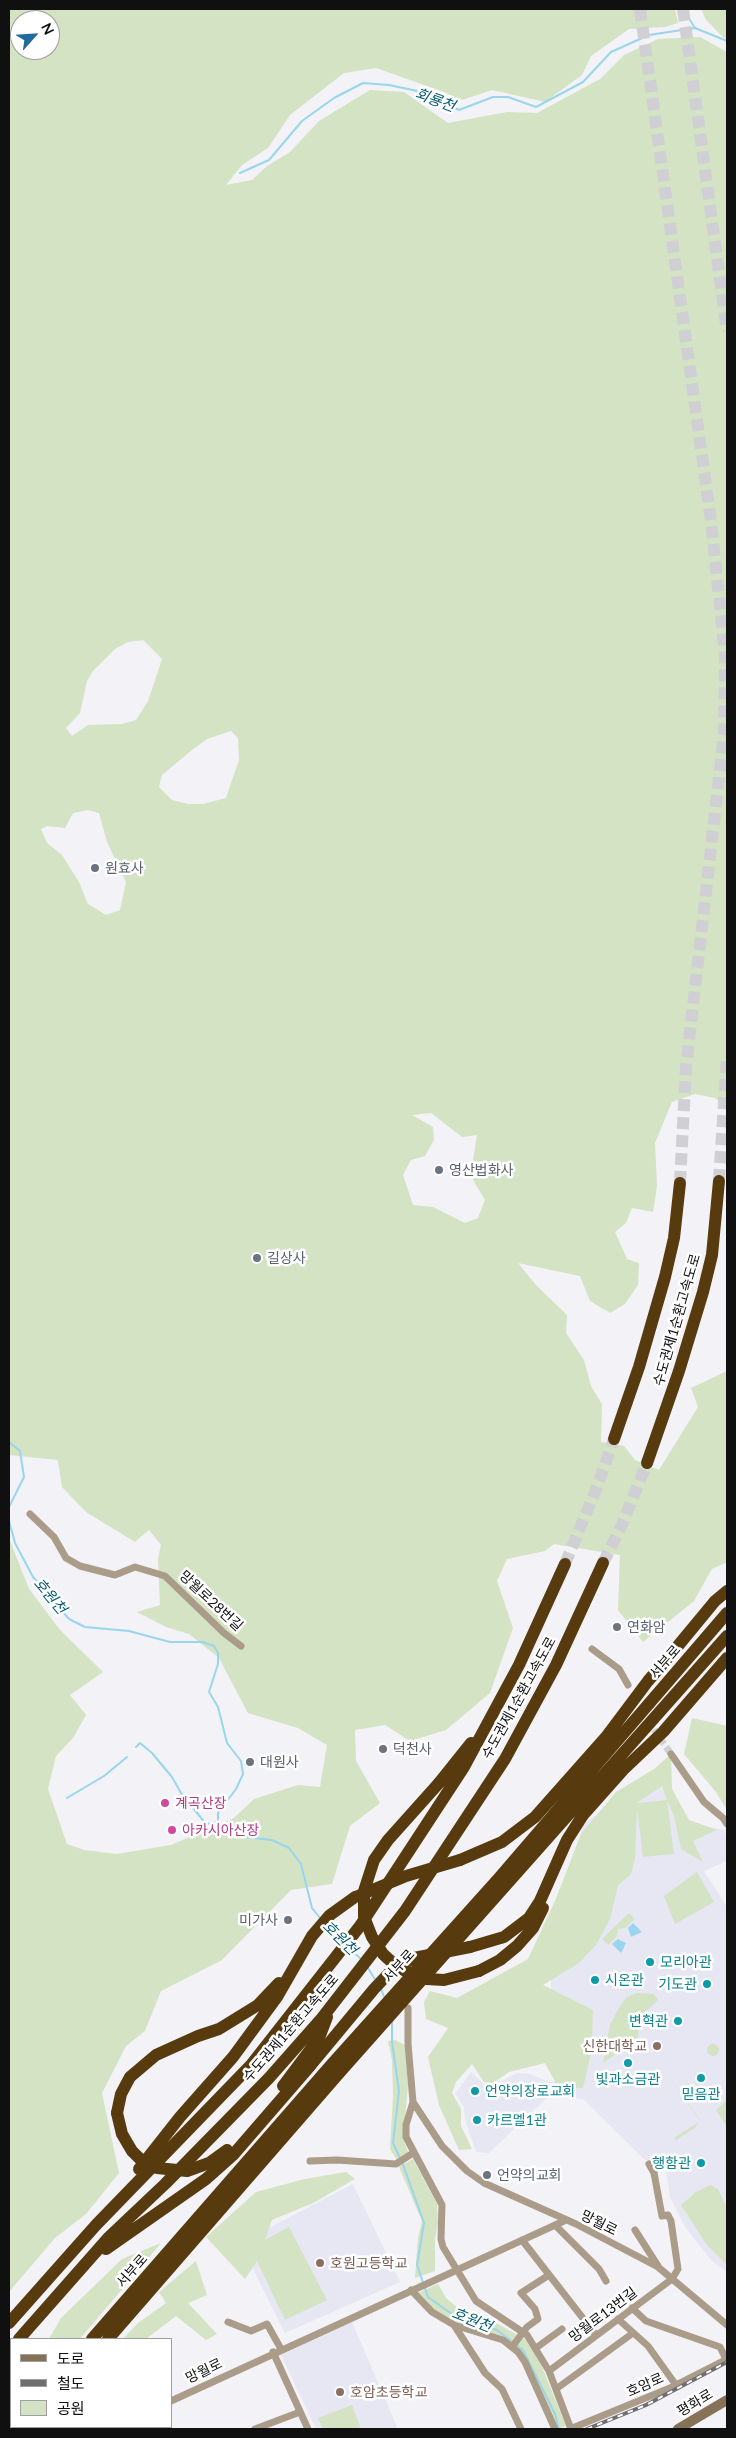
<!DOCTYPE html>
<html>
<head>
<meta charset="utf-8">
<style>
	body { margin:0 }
	#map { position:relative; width:736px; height:2438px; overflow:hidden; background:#f2f2f7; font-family:Lato,"Noto Sans KR",sans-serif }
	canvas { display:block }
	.frame { position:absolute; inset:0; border:10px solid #101011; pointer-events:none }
	.legend { position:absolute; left:10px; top:2338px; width:162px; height:90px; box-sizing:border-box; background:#fff; border:1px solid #9f9fa0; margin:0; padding:6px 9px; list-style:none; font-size:15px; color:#101011 }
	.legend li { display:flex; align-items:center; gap:10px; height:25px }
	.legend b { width:25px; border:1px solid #9f9fa0 }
	.north { position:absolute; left:10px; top:10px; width:50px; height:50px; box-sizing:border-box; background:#fff; border:1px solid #9f9fa0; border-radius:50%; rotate:64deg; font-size:14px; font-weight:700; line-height:20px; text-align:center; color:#101011 }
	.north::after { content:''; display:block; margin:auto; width:18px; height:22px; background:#21699d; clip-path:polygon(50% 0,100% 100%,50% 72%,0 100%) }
</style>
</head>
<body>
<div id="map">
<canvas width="736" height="2438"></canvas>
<div class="frame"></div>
<ul class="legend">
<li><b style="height:6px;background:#867256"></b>도로</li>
<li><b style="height:6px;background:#6e6e71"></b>철도</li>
<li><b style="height:14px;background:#d3e3c3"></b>공원</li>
</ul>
<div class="north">N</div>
</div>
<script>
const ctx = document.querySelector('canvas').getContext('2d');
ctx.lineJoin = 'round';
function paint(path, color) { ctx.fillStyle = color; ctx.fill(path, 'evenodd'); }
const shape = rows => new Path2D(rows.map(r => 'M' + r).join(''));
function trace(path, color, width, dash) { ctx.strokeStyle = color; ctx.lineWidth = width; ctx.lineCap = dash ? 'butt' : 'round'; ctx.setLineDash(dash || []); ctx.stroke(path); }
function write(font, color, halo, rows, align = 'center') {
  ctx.font = font + ' Lato,"Noto Sans KR",sans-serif'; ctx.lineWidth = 5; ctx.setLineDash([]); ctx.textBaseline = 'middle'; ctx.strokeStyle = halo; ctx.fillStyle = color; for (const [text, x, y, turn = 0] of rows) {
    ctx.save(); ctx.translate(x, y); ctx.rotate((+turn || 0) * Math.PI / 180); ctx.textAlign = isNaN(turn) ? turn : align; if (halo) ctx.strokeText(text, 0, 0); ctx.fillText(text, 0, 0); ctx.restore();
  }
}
paint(shape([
	[667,1784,688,1823,724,1830,727,1837,727,1861,704,1871,727,1907,727,2272,712,2261,685,2227,670,2197,665,2162,649,2164,584,2100,552,2093,489,2153,476,2152,465,2120,464,2107,455,2094,471,2072,485,2085,502,2081,517,2073,530,2074,550,2082,580,2079,593,2020,551,1993,551,1962,574,1873,582,1826,605,1807],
	[353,2184,400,2282,285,2333,240,2243],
	[352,2322,398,2429,316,2429,281,2355]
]), '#e7e7f4');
paint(shape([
	[9,9,675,9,678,23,665,27,629,29,591,56,582,75,545,102,492,90,459,101,447,93,376,68,344,73,290,115,268,148,242,165,226,185,252,180,267,166,290,152,319,121,370,90,404,92,448,123,507,112,537,113,600,79,624,55,658,39,700,37,727,52,727,1108,715,1098,695,1094,672,1102,655,1143,657,1186,653,1212,632,1208,626,1223,615,1232,627,1259,639,1263,638,1285,625,1304,610,1313,590,1301,580,1276,518,1263,536,1285,567,1315,566,1333,584,1360,591,1386,602,1404,601,1442,624,1446,635,1460,659,1470,698,1407,691,1388,727,1371,727,1562,712,1569,694,1601,643,1642,618,1610,620,1555,554,1544,545,1551,507,1559,497,1581,513,1628,490,1693,446,1730,410,1741,385,1725,355,1730,356,1761,380,1803,350,1826,332,1884,291,1890,222,1960,161,1991,145,2031,126,2046,102,2093,119,2173,86,2214,55,2238,9,2292,9,1538,29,1589,60,1630,103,1672,70,1695,86,1715,73,1738,56,1756,48,1789,67,1844,84,1850,117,1854,171,1845,234,1818,254,1799,298,1785,320,1787,327,1745,298,1728,248,1713,219,1658,189,1634,166,1627,137,1612,160,1605,158,1559,161,1545,149,1530,135,1542,86,1512,62,1487,58,1460,9,1455],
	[20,20,50,20,50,50,20,50],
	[143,640,162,659,148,701,136,720,122,724,88,725,72,736,66,728,80,713,87,681,93,671,115,649,128,642],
	[231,731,238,738,239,760,226,798,203,804,188,804,172,800,159,787,162,775,192,750,207,739],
	[88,810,99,813,107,842,126,882,120,910,106,915,88,904,79,882,62,855,47,843,41,829,47,826,65,828,73,813],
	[431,1113,462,1137,477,1135,472,1166,473,1180,485,1200,478,1218,465,1223,433,1207,413,1205,403,1175,411,1160,425,1156,434,1140,433,1127,412,1115],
	[701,9,727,9,727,39,724,38,706,20],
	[692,1718,727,1726,727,1810,716,1792,684,1754],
	[671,1754,672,1789,689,1820,717,1830,693,1841,703,1862,681,1849,674,1816,667,1800,674,1854,643,1857,637,1808,635,1858,631,1874,618,1885,610,1919,596,1945,579,1963,543,1985,593,2010,592,2049,583,2088,558,2087,545,2063,509,2072,493,2083,484,2082,472,2064,456,2082,452,2093,461,2109,461,2126,472,2149,459,2150,439,2105,428,2057,448,2028,426,2019,424,2002,430,1991,457,1998,528,1959,555,1901,581,1834,616,1792,654,1769],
	[662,1786,667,1800,638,1803,638,1802],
	[697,1872,714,1902,675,1924,664,1896],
	[629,1913,635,1919,625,1928,618,1929,617,1936,608,1945,602,1939],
	[637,1993,654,1994,658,2000,642,2015,639,2022,638,2038,603,2063,610,2025,621,2004,627,1997],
	[395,2040,405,2045,408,2085,403,2139,408,2152,397,2160,390,2149,393,2095,392,2060,388,2041],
	'707 2050a6 6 0 1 1 12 0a6 6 0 1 1-12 0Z',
	[659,2062,700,2120,695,2128,676,2140,674,2138,700,2121],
	[727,2100,727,2127,716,2110],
	[413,2159,437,2204,438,2223,435,2239,435,2271,415,2278,418,2238,422,2221,399,2167],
	[346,2172,355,2179,313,2203,272,2220,265,2240,289,2227,327,2300,285,2320,257,2261,245,2279,206,2237,256,2192,305,2179],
	[710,2185,718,2189,727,2209,727,2265,707,2245,681,2205,696,2192],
	[161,2243,80,2339,49,2339,61,2318,122,2259],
	[196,2261,207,2295,188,2303,217,2334,206,2340,176,2316,146,2339,123,2339,138,2323,166,2303,159,2292],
	[438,2284,446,2298,459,2309,478,2318,496,2323,525,2339,540,2362,566,2426,557,2429,523,2355,501,2338,451,2320,434,2310,418,2293],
	[352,2405,361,2429,323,2429,318,2418],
	[47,2427,90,2427,90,2429,45,2429]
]), '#d3e3c3');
paint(shape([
	[633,1923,642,1932,631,1937,628,1928],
	[618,1939,626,1943,621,1953,612,1944]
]), '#99d6ed');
trace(shape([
	[683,9,695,28],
	[240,173,269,160,302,121,334,98,363,83,389,85,422,92,459,110,493,97,508,97,536,107,583,82,611,52,649,35,695,28,727,41],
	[9,1442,20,1451,24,1477,9,1507],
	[9,1521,15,1543,33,1577,69,1619,85,1627,129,1631,170,1642,202,1642,214,1646,218,1653,218,1664,209,1692,218,1707,227,1743,241,1761,243,1774,236,1789,218,1813,218,1821,229,1830,245,1837,272,1840,289,1848,301,1864,312,1908,320,1918],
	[136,1747,140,1743,152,1753,172,1777,181,1793,206,1824,217,1822],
	[67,1798,104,1776,127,1757],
	[325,1926,342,1942],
	[349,1948,362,1960],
	[368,1968,376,1981],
	[381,1989,385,1999],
	[392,2022,392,2042,399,2091,393,2143,400,2158],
	[402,2162,424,2223,417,2265,428,2297,456,2317,497,2330,523,2350,555,2414,559,2429]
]), '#99d6ed', 2);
trace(shape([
	[648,1721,671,1754]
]), '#d0d0d4', 7, [7, 3.5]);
trace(shape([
	[640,9,711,521,725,655,724,734,686,1067,680,1183],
	[683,9,727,331],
	[719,1181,727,1056],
	[603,1563,621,1527,647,1463],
	[565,1564,595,1492,614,1439]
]), '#d0d0d4', 12, [12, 6]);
trace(shape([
	[30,1514,54,1537,66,1558,80,1566,115,1575,135,1567,165,1576,224,1633,241,1646],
	[592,1649,619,1669,628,1685],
	[671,1754,704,1802,723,1818,727,1824],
	[408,2008,408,2044,413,2102,442,2146,467,2171,484,2183,576,2224,658,2267,727,2325],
	[413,2102,406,2125,406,2137,442,2205,441,2239,443,2247,476,2301,527,2335,549,2371,571,2429],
	[310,2161,337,2160,396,2164,413,2153],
	[555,2225,599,2269,606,2281],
	[635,2230,658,2266],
	[522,2240,596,2335],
	[411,2290,432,2312,454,2325,485,2373,502,2389,521,2429],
	[632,2308,646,2321,720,2347,726,2359],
	[618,2319,648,2346,676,2385],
	[228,2322,251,2331,267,2324,281,2349],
	[454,2325,503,2340,518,2352,525,2362,555,2429],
	[512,2347,527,2327,538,2319,535,2309,521,2293,549,2275],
	[536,2348,562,2329],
	[273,2352,308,2429],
	[549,2371,672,2279,678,2269,671,2221,668,2215,662,2216,654,2173,649,2164],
	[556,2389,633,2333],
	[171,2401,564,2221],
	[123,2429,128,2427],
	[255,2429,300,2412],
	[570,2429,670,2388,727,2359]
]), '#aa9c89', 7);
trace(shape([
	[678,2429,727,2400]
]), '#867256', 10);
trace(shape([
	[614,1439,639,1367,665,1277,674,1238,680,1183],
	[647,1463,679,1371,703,1292,712,1255,719,1181],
	[439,1783,471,1743],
	[460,1860,502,1842,535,1817,606,1737,648,1681,677,1647,715,1601,727,1591],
	[470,1947,504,1937,529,1918,540,1901,567,1840,583,1815,623,1770,663,1732,727,1658],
	[479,1971,500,1960,517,1946,533,1928,543,1908],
	[283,2086,319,2038,327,2017],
	[117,2113,121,2094,130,2077,156,2055,198,2036,219,2029,258,2005,279,1983],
	[139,2169,180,2117,233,2057,277,1997,312,1936,330,1915,355,1897],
	[106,2249,206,2179,233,2155,310,2066],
	[9,2323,96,2225,251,2065,360,1926,464,1767,519,1665,565,1564],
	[19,2339,109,2237,165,2184,269,2078,322,2018,405,1911,505,1759,556,1665,603,1563],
	[92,2339,332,2064,499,1878,727,1613],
	[108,2339,340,2072,727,1636],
	[9,2353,11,2349],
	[9,2426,11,2424],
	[26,2429,28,2427]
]), '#573b0e', 12);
const rail = shape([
	[587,2429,646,2405,727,2362]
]);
trace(rail, '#6e6e71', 4);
trace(rail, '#fff', 2, [5.5]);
trace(shape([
	[439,1783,388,1840,374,1860,364,1891,364,1917,372,1937,383,1954,395,1965,409,1973,427,1979,444,1980,479,1971],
	[358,1896,406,1876,460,1860],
	[310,2066,374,1989,391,1971,414,1958,470,1947],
	[117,2113,122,2134,132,2151,143,2162,157,2168,187,2171,209,2163,227,2150]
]), '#573b0e', 12);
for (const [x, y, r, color] of [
	[95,868,5,"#6b7280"],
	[439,1170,5,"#6b7280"],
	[257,1258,5,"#6b7280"],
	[617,1627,5,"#6b7280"],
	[383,1749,5,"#6b7280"],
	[250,1762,5,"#6b7280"],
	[165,1803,5,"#d1479c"],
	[172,1830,5,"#d1479c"],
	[288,1920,5,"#6b7280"],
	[650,1962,5,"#0f9aa8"],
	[595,1980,5,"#0f9aa8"],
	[707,1984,5,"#0f9aa8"],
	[678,2021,5,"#0f9aa8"],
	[657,2046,5,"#8d6e63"],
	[628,2063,5,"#0f9aa8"],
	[701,2078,5,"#0f9aa8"],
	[475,2091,5,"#0f9aa8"],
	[477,2120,5,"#0f9aa8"],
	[701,2163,5,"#0f9aa8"],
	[487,2175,5,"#6b7280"],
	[320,2263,5,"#8d6e63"],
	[340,2392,5,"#8d6e63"]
]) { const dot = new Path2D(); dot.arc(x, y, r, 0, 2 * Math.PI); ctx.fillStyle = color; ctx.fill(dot); trace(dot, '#fff', 2); }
write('14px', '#5b616d', '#fff', [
	["원효사",105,868],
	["영산법화사",449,1170],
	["길상사",267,1258],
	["연화암",627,1627],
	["덕천사",393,1749],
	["대원사",260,1762],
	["미가사",278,1920,"right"],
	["언약의교회",497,2175]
], 'left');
write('14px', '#101011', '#fff', [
	["수도권제1순환고속도로",677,1320,-74],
	["망월로28번길",211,1601,43],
	["서부로",665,1662,-49],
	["수도권제1순환고속도로",519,1698,-61],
	["서부로",399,1966,-48],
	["수도권제1순환고속도로",291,2028,-49],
	["망월로",599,2223,26],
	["서부로",132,2271,-49],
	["망월로13번길",603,2315,-37],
	["망월로",204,2371,-26],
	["호암로",645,2385,-24],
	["평화로",695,2403,-31]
]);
write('14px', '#b23c85', '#fff', [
	["계곡산장",175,1803],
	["아카시아산장",182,1830]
], 'left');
write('14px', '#0d838f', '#fff', [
	["모리아관",660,1962],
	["시온관",605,1980],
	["기도관",697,1984,"right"],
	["변혁관",668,2021,"right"],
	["빛과소금관",628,2079,"center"],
	["언약의장로교회",485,2091],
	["믿음관",701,2094,"center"],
	["카르멜1관",487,2120],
	["행함관",691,2163,"right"]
], 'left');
write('14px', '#785e54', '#fff', [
	["신한대학교",647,2046,"right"],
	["호원고등학교",330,2263],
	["호암초등학교",350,2392]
], 'left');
write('italic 15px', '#075c73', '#fff', [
	["회룡천",435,100,20],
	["호원천",50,1596,50],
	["호원천",340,1938,44],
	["호원천",472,2320,22]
]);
</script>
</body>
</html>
